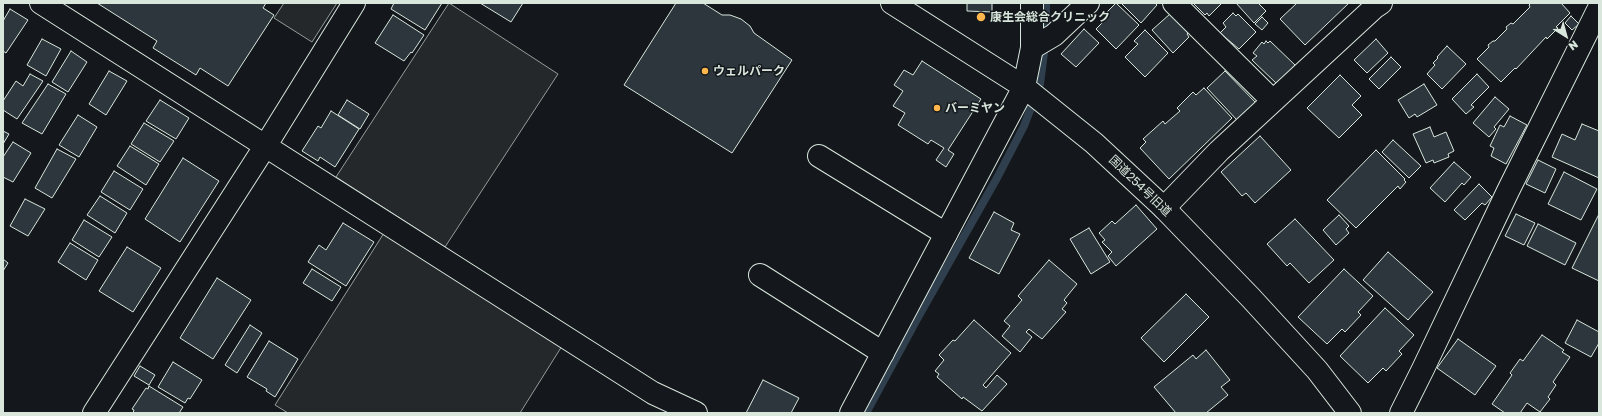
<!DOCTYPE html>
<html>
<head>
<meta charset="utf-8">
<style>
	body { margin:0 }
	#map { position:relative; width:1602px; height:416px; overflow:hidden; background:#14181c; font-family:"Golos Text",sans-serif }
	canvas { display:block }
	.frame { position:absolute; inset:0; border:4px solid #d8e6dc; pointer-events:none }
	.north { position:absolute; left:1546px; top:16px; width:40px; height:40px; -webkit-text-stroke:3px #14181c; paint-order:stroke; rotate:143deg; font-size:11px; font-weight:700; line-height:16px; text-align:center; color:#d8e6dc }
	.north::after { content:''; display:block; margin:auto; width:14px; height:18px; background:#d8e6dc; clip-path:polygon(50% 0,100% 100%,50% 72%,0 100%) }
</style>
</head>
<body>
<div id="map">
<canvas width="1602" height="416"></canvas>
<div class="frame"></div>
<div class="north">N</div>
</div>
<script>
const ctx = document.querySelector('canvas').getContext('2d');
ctx.lineJoin = 'round';
function paint(path, color) { ctx.fillStyle = color; ctx.fill(path, 'evenodd'); }
const shape = rows => new Path2D(rows.map(r => 'M' + r).join(''));
function trace(path, color, width, dash) { ctx.strokeStyle = color; ctx.lineWidth = width; ctx.lineCap = dash ? 'butt' : 'round'; ctx.setLineDash(dash || []); ctx.stroke(path); }
function write(font, color, halo, rows, align = 'center') {
  ctx.font = font + ' "Golos Text","Noto Sans JP",sans-serif'; ctx.lineWidth = 3; ctx.setLineDash([]); ctx.textBaseline = 'middle'; ctx.strokeStyle = halo; ctx.fillStyle = color; for (const [text, x, y, turn = 0] of rows) {
    ctx.save(); ctx.translate(x, y); ctx.rotate((+turn || 0) * Math.PI / 180); ctx.textAlign = isNaN(turn) ? turn : align; if (halo) ctx.strokeText(text, 0, 0); ctx.fillText(text, 0, 0); ctx.restore();
  }
}
const parking = shape([
	[284,3,337,3,312,42,274,18,284,3],
	[449,3,558,74,445,247,336,177,449,3],
	[384,233,562,346,520,413,288,413,275,405,384,233]
]);
paint(parking, '#24282b');
trace(parking, '#939e99', 1);
trace(shape([
	[866,413,917,319,997,178,1024,126,1040,84,1046,37,1046,3]
]), '#2f3f4d', 8);
const building = shape([
	[97,3,266,3,263,8,274,15,228,86,200,68,196,75,153,48,157,41,97,3],
	[394,3,442,3,425,30,391,9,394,3],
	[480,3,523,3,511,22,480,3],
	[676,3,703,3,722,15,730,15,741,19,750,26,754,33,792,60,732,153,624,85,676,3],
	[967,3,992,3,992,12,967,11,967,3],
	[1116,3,1139,25,1116,49,1096,29,1109,16,1106,13,1116,3],
	[1123,3,1155,3,1157,5,1141,23,1122,4,1123,3],
	[1193,3,1222,3,1209,16,1207,13,1205,15,1193,3],
	[1236,3,1258,3,1266,11,1254,23,1236,3],
	[1297,3,1349,3,1305,45,1280,19,1297,3],
	[1531,3,1561,3,1570,13,1556,27,1558,28,1547,39,1546,37,1516,69,1515,68,1501,82,1477,59,1489,47,1488,45,1493,41,1495,41,1507,29,1506,27,1511,23,1513,24,1530,7,1529,5,1531,3],
	[10,9,28,20,6,53,3,51,3,21,10,9],
	[1233,13,1236,16,1238,14,1256,32,1239,49,1220,33,1226,27,1223,23,1233,13],
	[1170,14,1188,33,1187,34,1189,37,1173,53,1152,30,1170,14],
	[393,15,424,35,412,53,411,52,404,61,375,43,393,15],
	[1571,16,1579,24,1572,30,1565,23,1571,16],
	[1262,17,1268,23,1262,30,1255,24,1262,17],
	[1084,29,1099,43,1076,67,1061,54,1084,29],
	[1145,30,1168,53,1145,77,1125,57,1138,44,1134,41,1145,30],
	[42,39,61,49,46,76,27,65,42,39],
	[1376,39,1388,53,1367,73,1354,60,1376,39],
	[1266,41,1268,43,1270,41,1295,65,1277,84,1252,60,1257,56,1253,53,1262,42,1264,44,1266,41],
	[1447,46,1466,64,1442,89,1427,74,1435,65,1433,63,1438,58,1437,57,1447,46],
	[71,51,87,62,68,92,52,82,71,51],
	[1391,57,1401,67,1379,89,1369,79,1391,57],
	[922,61,981,99,948,150,954,154,946,167,936,160,944,148,931,140,928,144,898,125,905,113,893,106,903,91,894,85,904,70,913,75,922,61],
	[109,71,127,81,106,115,89,104,109,71],
	[1225,71,1256,103,1237,120,1207,88,1225,71],
	[30,74,43,81,17,119,3,110,3,101,16,81,23,86,30,74],
	[1477,74,1489,87,1471,105,1474,107,1466,114,1452,99,1477,74],
	[1340,75,1361,96,1352,105,1362,115,1339,138,1307,108,1340,75],
	[48,84,66,94,42,134,22,123,48,84],
	[1424,84,1437,105,1417,117,1415,114,1409,118,1398,100,1424,84],
	[1204,88,1232,118,1169,179,1140,148,1146,142,1143,139,1163,121,1165,124,1180,111,1177,108,1193,92,1196,95,1204,88],
	[1495,97,1509,109,1494,127,1496,129,1489,137,1473,123,1495,97],
	[160,100,189,118,176,139,146,121,160,100],
	[347,100,369,114,360,129,338,115,347,100],
	[331,111,359,129,335,167,320,157,318,161,302,151,318,126,321,128,331,111],
	[78,115,97,127,79,157,59,145,78,115],
	[1510,116,1527,125,1506,164,1491,156,1494,148,1490,146,1500,125,1504,127,1510,116],
	[144,123,174,141,160,162,131,144,144,123],
	[1582,124,1599,131,1599,178,1552,157,1562,134,1575,140,1582,124],
	[1430,127,1434,137,1446,132,1454,151,1448,154,1449,157,1434,163,1433,160,1426,163,1413,134,1430,127],
	[3,131,9,134,3,144,3,131],
	[1260,136,1291,170,1255,203,1246,193,1242,196,1221,172,1260,136],
	[1393,140,1421,166,1409,178,1382,152,1393,140],
	[13,142,31,153,13,182,3,177,3,157,13,142],
	[130,146,159,164,146,185,117,166,130,146],
	[57,149,76,159,52,198,35,188,57,149],
	[1376,150,1405,179,1404,180,1406,182,1400,189,1398,186,1356,228,1327,200,1376,150],
	[183,158,219,181,180,242,145,219,183,158],
	[1538,160,1556,169,1545,193,1526,184,1538,160],
	[1454,162,1471,177,1464,185,1462,183,1445,202,1430,188,1454,162],
	[114,171,143,189,130,210,101,192,114,171],
	[1564,172,1597,189,1581,220,1548,204,1564,172],
	[1479,184,1492,197,1485,205,1482,203,1465,220,1454,210,1479,184],
	[100,196,127,213,115,233,87,215,100,196],
	[25,199,45,209,28,236,10,226,25,199],
	[1136,205,1157,229,1116,266,1108,256,1112,252,1102,242,1105,240,1099,233,1112,221,1115,224,1136,205],
	[994,212,1014,223,1011,230,1020,234,999,274,969,258,994,212],
	[1516,214,1535,223,1524,245,1505,236,1516,214],
	[1599,214,1599,281,1572,268,1599,214],
	[1339,215,1349,226,1346,229,1349,233,1336,245,1323,230,1339,215],
	[1295,219,1334,260,1309,283,1290,263,1287,266,1267,244,1295,219],
	[84,220,112,237,99,257,72,240,84,220],
	[343,223,374,242,346,286,308,262,319,245,326,250,343,223],
	[1538,224,1576,243,1565,265,1527,246,1538,224],
	[1089,228,1110,262,1091,274,1070,239,1089,228],
	[70,243,98,260,86,280,58,262,70,243],
	[127,247,161,268,133,312,99,291,127,247],
	[1388,252,1433,292,1408,320,1363,280,1388,252],
	[3,259,8,263,3,271,3,259],
	[1049,260,1077,284,1064,300,1067,303,1062,309,1066,312,1042,339,1029,329,1026,332,1032,337,1020,352,1002,336,1010,326,1004,321,1022,300,1018,296,1049,260],
	[312,269,341,287,332,301,303,283,312,269],
	[1344,269,1373,296,1358,312,1361,315,1345,332,1342,329,1327,344,1298,317,1344,269],
	[217,278,251,300,213,359,180,338,217,278],
	[1186,294,1209,317,1164,362,1141,338,1186,294],
	[1385,308,1414,335,1399,351,1402,354,1386,371,1383,368,1368,383,1340,356,1385,308],
	[974,320,1011,353,983,385,986,388,997,375,1007,384,982,411,963,397,962,399,937,377,939,374,935,371,944,360,939,355,953,340,955,341,974,320],
	[1577,320,1599,332,1599,343,1591,357,1565,343,1577,320],
	[250,325,262,333,237,373,225,365,250,325],
	[1542,335,1564,350,1562,352,1570,357,1553,382,1556,385,1548,397,1550,399,1540,412,1527,403,1520,413,1505,413,1492,404,1512,375,1510,373,1520,359,1523,361,1542,335],
	[1458,339,1496,366,1475,395,1437,368,1458,339],
	[269,341,298,359,275,397,266,391,267,389,247,377,269,341],
	[1206,350,1230,380,1221,387,1228,395,1206,413,1176,413,1154,387,1193,355,1196,359,1206,350],
	[173,362,202,380,190,399,188,398,185,403,158,387,173,362],
	[140,366,155,375,149,385,134,376,140,366],
	[763,380,799,398,791,413,746,413,763,380],
	[149,386,183,407,179,413,133,413,134,410,132,409,146,388,148,389,149,386]
]);
paint(building, '#2c363c');
trace(building, '#d8e6dc', 1);
const street = shape([
	[41,3,653,393,696,413],
	[1174,3,1273,101],
	[1032,48,1054,35,1088,3],
	[819,156,946,234],
	[1164,208,1219,151,1375,7,1381,3],
	[760,275,883,353],
	[94,413,266,145,354,3],
	[1401,413,1423,369,1508,191,1599,8]
]);
const secondary = shape([
	[892,3,1024,87,1094,143,1164,208,1251,298,1317,370,1350,413],
	[851,413,1024,87,1032,48,1032,3]
]);
trace(street, '#d8e6dc', 24);
trace(secondary, '#d8e6dc', 24);
trace(street, '#14181c', 22);
trace(secondary, '#14181c', 22);
for (const [x, y, r, color] of [
	[981,17,5,"#ffb74d"],
	[705,71,4,"#ffb74d"],
	[937,108,4,"#ffb74d"]
]) { const dot = new Path2D(); dot.arc(x, y, r, 0, 2 * Math.PI); ctx.fillStyle = color; ctx.fill(dot); trace(dot, '#14181c', 1.5); }
write('bold 12px', '#d8e6dc', '#14181c', [
	["康生会総合クリニック",990,17],
	["ウェルパーク",713,71],
	["バーミヤン",945,108]
], 'left');
write('12px', '#d8e6dc', '#14181c', [
	["国道254号旧道",1140,186,44]
]);
</script>
</body>
</html>
